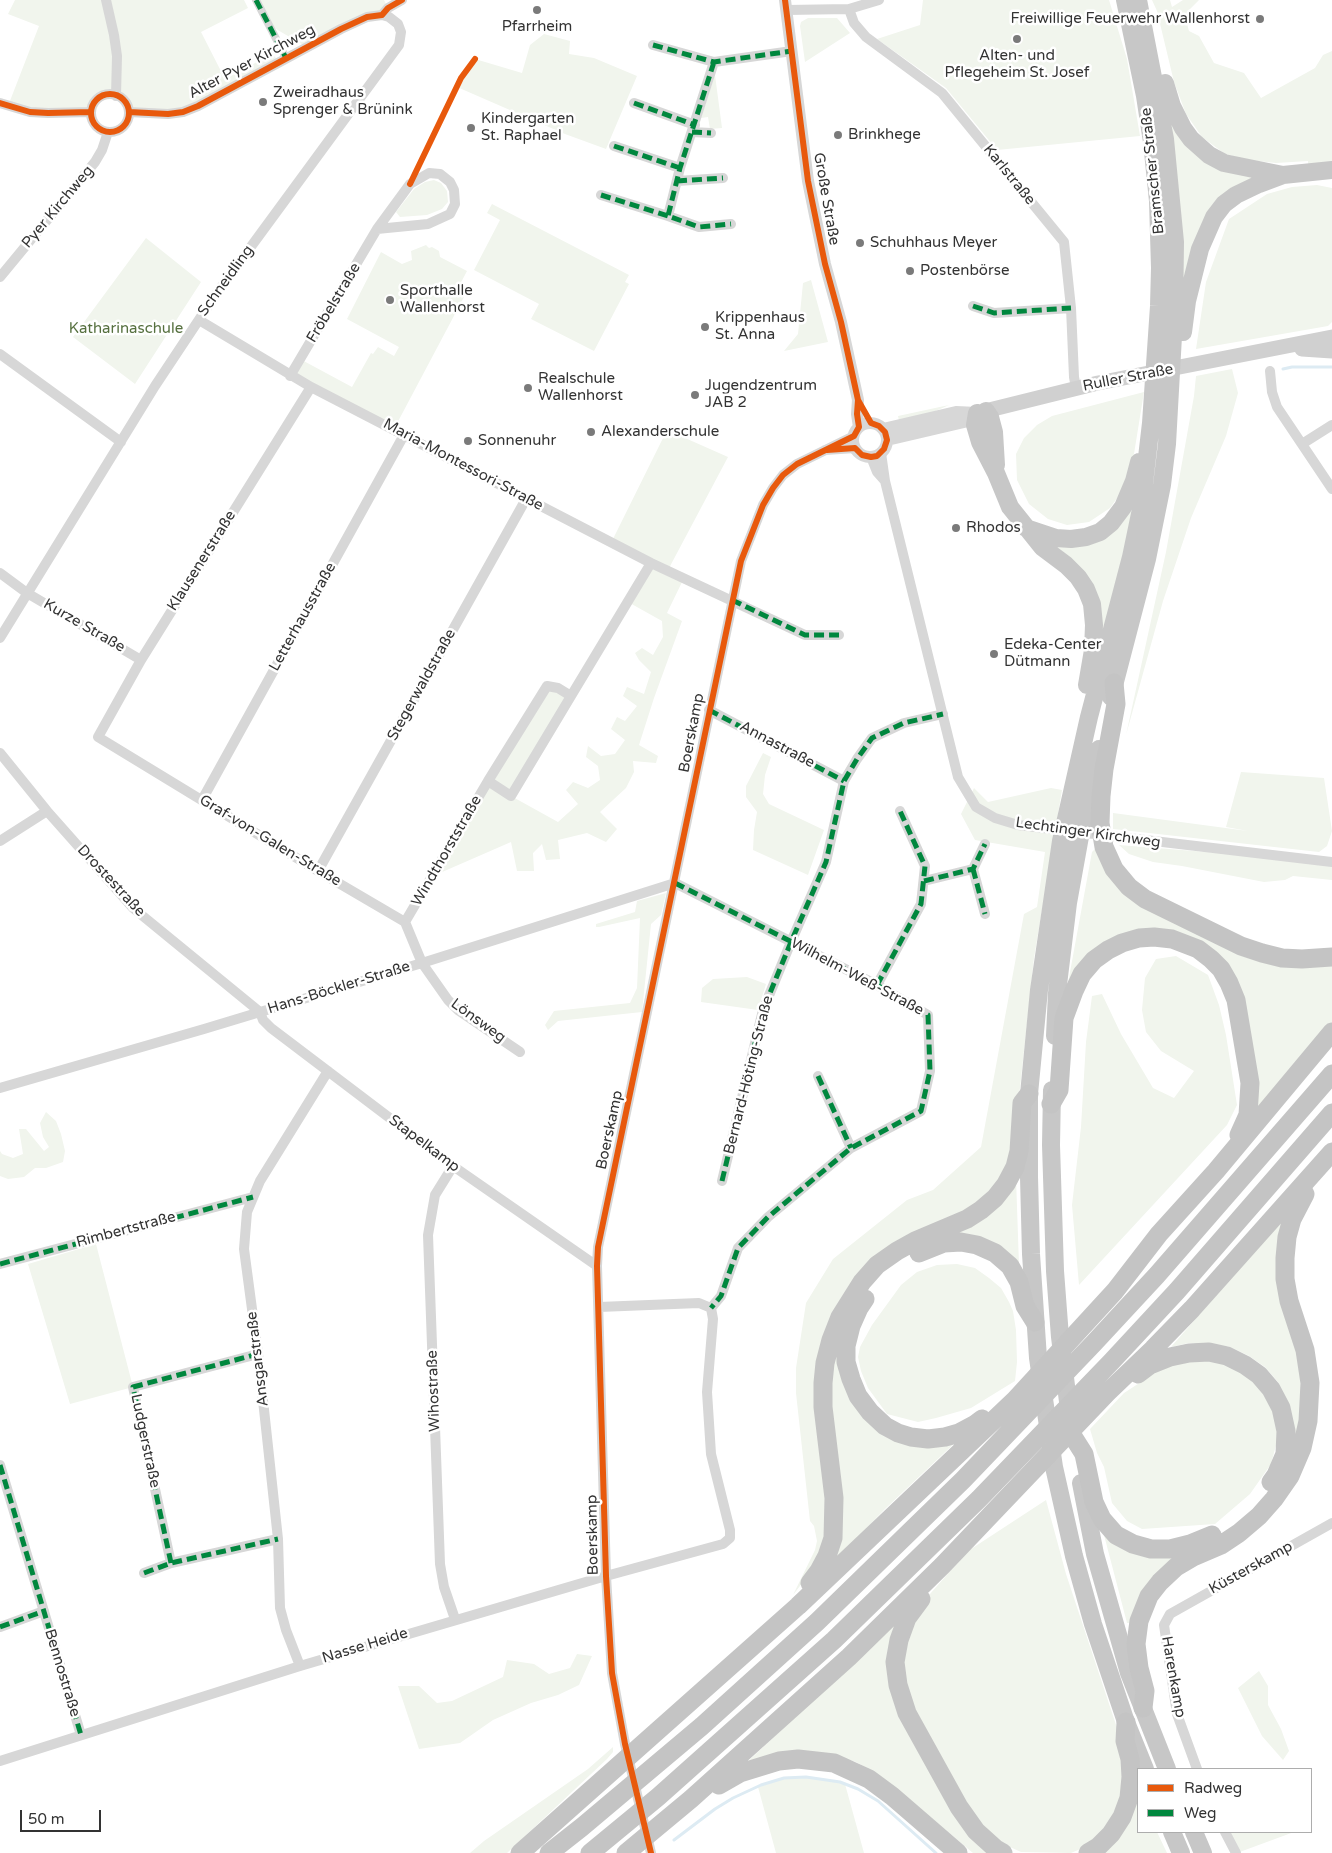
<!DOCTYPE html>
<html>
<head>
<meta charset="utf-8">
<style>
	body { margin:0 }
	#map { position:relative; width:1332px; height:1853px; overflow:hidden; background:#fff; font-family:"Varela Round",sans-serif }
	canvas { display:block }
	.legend { position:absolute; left:1137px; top:1768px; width:175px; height:65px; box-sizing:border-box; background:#fff; border:1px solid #adadad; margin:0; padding:6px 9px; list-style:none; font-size:15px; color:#333 }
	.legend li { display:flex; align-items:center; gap:10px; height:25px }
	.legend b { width:25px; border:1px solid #adadad }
	.scale { position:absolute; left:20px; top:1810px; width:81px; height:22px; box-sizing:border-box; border:2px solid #333; border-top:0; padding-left:6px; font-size:15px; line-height:18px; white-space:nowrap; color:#333; -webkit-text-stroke:4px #fff; paint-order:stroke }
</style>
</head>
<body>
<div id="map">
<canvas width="1332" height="1853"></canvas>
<ul class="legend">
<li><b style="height:6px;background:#e8590c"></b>Radweg</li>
<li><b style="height:6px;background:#00873e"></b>Weg</li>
</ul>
<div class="scale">50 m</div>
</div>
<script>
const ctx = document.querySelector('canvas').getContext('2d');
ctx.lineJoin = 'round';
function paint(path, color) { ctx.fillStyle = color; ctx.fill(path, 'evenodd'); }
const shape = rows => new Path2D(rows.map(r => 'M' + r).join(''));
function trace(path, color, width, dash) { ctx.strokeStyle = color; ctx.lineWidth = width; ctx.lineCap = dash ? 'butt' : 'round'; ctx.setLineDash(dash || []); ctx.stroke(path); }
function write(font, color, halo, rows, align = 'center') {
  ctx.font = font + ' "Varela Round",sans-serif'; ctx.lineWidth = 5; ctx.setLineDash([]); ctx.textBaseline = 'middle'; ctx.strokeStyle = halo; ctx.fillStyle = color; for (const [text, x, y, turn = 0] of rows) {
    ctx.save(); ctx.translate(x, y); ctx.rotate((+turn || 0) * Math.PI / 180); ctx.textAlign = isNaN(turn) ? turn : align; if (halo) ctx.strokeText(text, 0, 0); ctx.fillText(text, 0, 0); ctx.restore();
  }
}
paint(shape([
	[15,0,244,0,248,8,201,32,225,79,272,54,280,62,183,112,128,108,123,100,112,95,106,95,98,99,93,106,91,112,8,106,39,26,8,14],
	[256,0,384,0,388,8,307,47,269,25],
	[923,0,1109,0,1127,59,1140,136,997,150,946,88,877,39,920,25],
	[1152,0,1170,0,1172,7,1183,0,1199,0,1188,11,1186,20,1189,31,1199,36,1214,63,1244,73,1261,98,1315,68,1323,55,1332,51,1332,161,1308,166,1308,161,1276,163,1248,160,1225,154,1202,137,1186,114,1174,82,1157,11],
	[808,18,837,18,850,33,805,62,800,26,801,22],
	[544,34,570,41,569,54,594,58,637,76,606,149,565,134,457,87,475,59,522,73,530,45],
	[715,75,722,128,710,129,708,117,701,118],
	[1164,99,1181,134,1266,177,1211,212,1178,321],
	[434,180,441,183,447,191,448,202,442,209,427,215,400,217,396,212,414,189,425,182],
	[1317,185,1332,188,1332,322,1328,326,1196,349,1206,282,1229,219,1267,194,1292,187],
	[492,204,629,275,625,282,629,284,594,351,531,319,539,304,474,270,500,220,487,213],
	[146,238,201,282,135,384,73,337],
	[426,245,429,248,432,247,439,251,440,257,467,271,456,292,464,297,394,429,290,376,300,359,352,387,371,353,373,354,378,347,394,356,399,347,347,319,381,252,402,264,412,260,411,251],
	[811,280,828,342,784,351,798,334,803,283],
	[1232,369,1238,393,1226,436,1191,518,1163,601,1126,735,1166,552,1194,396,1196,376],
	[1144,392,1133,460,1123,490,1110,508,1089,522,1067,525,1048,519,1029,504,1017,480,1016,454,1024,438,1037,425,1052,416],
	[949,405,927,415,899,421,898,416],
	[667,430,728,457,668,570,684,578,667,613,682,621,654,698,639,745,658,756,656,763,633,761,634,772,626,788,600,812,617,829,606,842,587,833,558,840,560,859,546,860,542,844,533,853,534,871,517,871,511,842,433,876,547,686,571,696,511,796,558,822,578,804,566,790,573,782,588,788,600,780,598,766,586,757,588,746,601,756,615,754,625,740,611,729,617,717,625,721,637,706,623,696,627,687,644,694,651,672,639,660,635,653,642,648,653,655,663,637,662,621,628,602,651,563,611,543],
	[1130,509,1132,512,1122,560,1096,662,1073,560,1051,542,1060,544],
	[763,753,771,757,765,775,763,794,769,804,824,830,808,875,753,850,754,830,757,812,746,797,746,786],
	[1241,772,1324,778,1332,831,1327,846,1319,852,1113,829,1113,813,1248,831,1226,827],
	[974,788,988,802,1051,788,1062,790,1034,958,1020,1088,1007,1166,1002,1176,976,1206,911,1237,827,1338,829,1530,813,1569,793,1595,815,1550,817,1541,814,1526,810,1521,796,1393,796,1368,806,1303,833,1259,907,1200,933,1190,981,1147,1024,914,1037,907,1045,852,975,840,961,814],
	[1119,845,1332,862,1332,880,1293,876,1285,880,1264,882,1182,866,1153,862,1129,854],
	[1096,848,1112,878,1207,937,1332,962,1332,1022,1254,1115,1245,1010,1203,945,1133,933,1068,983,1092,852],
	[666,893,661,915,651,924,642,1012,558,1021,548,1030,545,1025,554,1011,630,1003,637,988,640,918,599,927,596,927,596,924,635,912,637,901],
	[1176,956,1208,975,1219,1005,1226,1035,1237,1105,1227,1125,1079,1285,1072,1205,1081,1127,1086,1042,1092,996,1102,994,1121,1034,1153,1088,1174,1098,1194,1071,1161,1051,1146,1032,1142,1010,1145,978,1156,959],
	[747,977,766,984,758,1010,701,1002,702,988,713,979],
	[46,1112,56,1121,61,1134,65,1151,63,1162,46,1168,35,1168,24,1177,8,1179,0,1176,0,1151,2,1154,13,1158,23,1154,19,1129,26,1129,44,1151,49,1147,43,1137,40,1123],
	[1016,1178,1019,1265,957,1235,961,1229],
	[1289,1212,1301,1370,1300,1419,1293,1450,1287,1402,1278,1382,1265,1367,1249,1356,1230,1347,1189,1343,1171,1347],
	[96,1244,133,1387,70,1404,28,1264],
	[957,1264,975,1268,989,1278,1001,1288,1009,1302,1013,1311,1016,1330,1017,1362,1015,1381,971,1408,936,1418,918,1422,887,1414,868,1388,861,1371,858,1357,860,1347,872,1325,901,1285,917,1272,937,1265],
	[841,1345,877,1426,959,1439,885,1509,830,1566,829,1395,833,1358],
	[1200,1360,1229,1364,1258,1383,1273,1407,1279,1434,1271,1464,1250,1494,1215,1524,1142,1529,1127,1521,1112,1503,1104,1467,1097,1453,1090,1429,1124,1393,1167,1365],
	[1046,1500,1066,1574,1125,1752,1127,1786,1106,1834,1085,1847,1071,1853,1021,1852,999,1842,980,1823,942,1764,906,1694,900,1666,904,1636,922,1603,968,1551],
	[1104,1535,1199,1547,1131,1623,1127,1623],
	[899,1620,890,1673,994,1853,973,1853,897,1789,875,1773,856,1762,835,1755,744,1765],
	[577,1654,592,1656,579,1685,558,1695,531,1703,493,1720,460,1743,419,1749,398,1686,419,1686,437,1703,452,1701,503,1677,507,1660,534,1664,549,1674,570,1668],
	[1259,1671,1268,1686,1268,1705,1281,1729,1289,1751,1283,1760,1262,1736,1238,1688],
	[613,1747,613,1752,607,1759,507,1853,470,1853,484,1841,588,1769],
	[806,1777,840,1782,845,1784,864,1853,776,1853,758,1787,784,1778],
	[1138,1790,1138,1832,1157,1832,1167,1853,1097,1853],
	[1225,1832,1294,1832,1237,1853]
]), '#f1f5ed');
trace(shape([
	[1283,369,1292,367,1332,367],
	[674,1840,715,1809,733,1798,761,1785,784,1778,806,1777,840,1782,858,1789,878,1801,936,1853]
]), '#ddebf3', 3);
trace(shape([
	[256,0,286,58]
]), '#d7d7d7', 8);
trace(shape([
	[106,0,114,35,117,56,116,96],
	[849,9,854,23,866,37,942,93,1064,242,1071,308,1074,377,1076,388],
	[787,10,849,9,879,0],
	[382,15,388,8,402,0],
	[653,45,714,62,792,51],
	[714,62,680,168,668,216,699,227,731,224],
	'91 113a19 19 0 1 1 38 0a19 19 0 1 1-38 0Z',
	[0,103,30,112,48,113,91,112],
	[634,103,695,125],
	[692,132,711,133],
	[614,146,680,168],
	[677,181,723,178],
	[601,195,668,216],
	[0,277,95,162,102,150,108,132],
	[973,306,994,313,1071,308],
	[199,320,311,387,651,563,805,635,839,635],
	[0,354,121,442],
	[1270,371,1272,392,1277,407,1332,489],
	[290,376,377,229,410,184,429,173,440,174,450,182,454,190,455,204,450,214,428,224,377,229],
	[311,387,141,660,98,737,318,871,405,922,422,963,448,1000,458,1010,520,1052],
	[1302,444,1332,425],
	[825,450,855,448],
	[881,453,885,481,958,777,976,807,995,818,1018,825,1332,862],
	[871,457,877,472,885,481],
	[0,573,27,593,141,660],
	[0,638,155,386,214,297,399,45,401,32,398,24,389,17,382,15,367,17,341,29,198,106,183,112,168,114,129,112],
	[709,710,844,781],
	[0,753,47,811,133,908,260,1012,263,1020,271,1028,453,1166,597,1266],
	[488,781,511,796,571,696],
	[202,800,404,435],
	[0,841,47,811],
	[973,869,985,914],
	[318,871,526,499],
	[924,881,973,869,985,844],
	[405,922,488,781,547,686,558,688,571,696,651,563],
	[877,985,921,904,925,866,900,811],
	[818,1076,851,1148],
	[0,1088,204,1029,422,963,675,883,877,985,928,1015,930,1071,921,1111,851,1148,768,1217,738,1248,721,1296,711,1308],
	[453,1166,435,1195,428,1235,440,1564,444,1587,455,1619],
	[722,1181,763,1010,791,942,826,862,844,781,857,759,872,738,904,723,943,714],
	[0,1264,253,1197],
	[0,1465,81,1735],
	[171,1563,133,1387,258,1354],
	[144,1573,171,1563,278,1539],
	[0,1627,44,1611],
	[300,1666,286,1630,280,1608,278,1539,258,1354,244,1249,247,1212,260,1181,328,1071],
	[0,1761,300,1666,606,1576,723,1544,730,1538,730,1530,711,1454,707,1392,713,1319,711,1308,699,1303,599,1307],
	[1197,1769,1177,1714,1164,1625,1170,1614,1332,1523],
	[1225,1832,1236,1853],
	[651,1853,625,1744,612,1673,606,1576,597,1266,598,1247,741,561,763,505,773,488,783,475,797,464,854,436]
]), '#d7d7d7', 10);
trace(shape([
	[785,0,808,181,825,264,841,322,858,400,857,414,859,427],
	'853 440a17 17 0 1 1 34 0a17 17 0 1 1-34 0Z',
	[883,429,956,412,977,413],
	[887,440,964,422,977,413]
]), '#d7d7d7', 12);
trace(shape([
	[1302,349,1332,351],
	[977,413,1098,383,1332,337]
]), '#d0d0d0', 15);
trace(shape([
	[1125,0,1145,96,1152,142,1158,201,1160,268,1159,306,1151,423,1141,509,1131,557,1089,717,1061,841,1039,990,1029,1094,1029,1177,1031,1254,1038,1358,1054,1467,1074,1556,1093,1624,1126,1722,1145,1769],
	[1165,83,1172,106,1183,128,1191,139,1209,155,1224,163,1283,175,1332,170],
	[1183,332,1187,301,1200,249,1214,217,1224,204,1236,195,1259,184,1283,175],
	[986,411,990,417,994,432,996,465],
	[977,413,975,425,980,442,996,473,1010,507,1042,547,1066,565,1078,577,1086,589,1092,604,1094,625,1093,650,1087,685],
	[1026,528,1056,538,1071,539,1086,537,1100,532,1111,523,1123,507,1134,481,1139,462],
	[1111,697,1147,559,1162,485,1167,444,1174,318,1175,242,1165,139,1138,0],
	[1055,1036,1057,993,1068,903,1083,820,1099,749],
	[1052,1090,1051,1145,1055,1271,1060,1337,1070,1418],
	[1081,1483,1095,1554,1129,1673,1167,1769],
	[1172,1832,1181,1853],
	[1194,1832,1203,1853]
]), '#c7c7c7', 18);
trace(shape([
	[1114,683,1116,704,1104,769,1101,796,1100,823,1104,847,1114,869,1129,887,1145,899,1241,946,1262,953,1282,958,1302,959,1332,957],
	[1051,1104,1059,1090,1064,1018,1074,991,1082,974,1094,960,1108,950,1122,943,1139,938,1154,937,1172,939,1198,949,1211,959,1221,969,1229,983,1236,1000,1250,1083,1248,1115,1239,1135],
	[919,1253,944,1243,961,1242,977,1245,995,1253,1010,1266,1019,1282,1025,1306,1035,1322],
	[865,1299,859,1308,851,1326,846,1346,846,1362,851,1379,858,1396,870,1412,885,1426,898,1433,911,1437,928,1439,945,1437,959,1433,974,1425,982,1419],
	[1138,1374,1150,1365,1170,1357,1189,1353,1209,1352,1227,1356,1245,1365,1259,1375,1271,1389,1281,1408,1286,1431,1285,1454,1276,1475,1271,1482],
	[1072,1435,1084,1454,1094,1502,1102,1519,1116,1535,1133,1544,1151,1549,1170,1549,1190,1544,1212,1535],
	[810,1583,819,1571,827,1556,833,1538,834,1498,823,1407,823,1383,825,1363,831,1340,840,1317,862,1282,877,1265,897,1251,915,1241,967,1219,981,1210,995,1198,1006,1184,1015,1167,1019,1151,1022,1103,1029,1094],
	[921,1599,907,1618,899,1640,895,1662,898,1685,907,1713,959,1807,976,1831,996,1849,1003,1853],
	[1143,1708,1145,1691,1139,1668,1136,1644,1139,1621,1149,1596,1160,1582,1176,1567,1193,1557,1221,1545,1239,1533,1259,1516,1274,1499,1290,1476,1302,1448,1308,1421,1310,1383,1305,1350,1289,1301,1285,1279,1285,1258,1287,1237,1292,1219,1305,1194],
	[719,1785,740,1773,779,1761,798,1759,834,1763,869,1779,892,1796,958,1853],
	[520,1853,798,1606,1015,1400,1115,1291,1159,1234,1216,1171,1332,1032],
	[549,1853,582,1827,702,1726,817,1622,963,1480,1094,1343,1157,1275,1332,1074],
	[590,1853,658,1797,834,1640,979,1499,1112,1361,1177,1291,1332,1113],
	[626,1853,691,1799,849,1657,942,1566,1107,1393,1153,1349,1192,1309,1332,1152],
	[1088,1853,1098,1847,1111,1834,1122,1817,1129,1798,1131,1777,1130,1759,1125,1741,1126,1722]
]), '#c4c4c4', 19);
trace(shape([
	[256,0,286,58],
	[653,45,714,62,792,51],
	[714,62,680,168,668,216,699,227,731,224],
	[634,103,695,125],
	[692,132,711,133],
	[614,146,680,168],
	[677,181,723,178],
	[601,195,668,216],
	[973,306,994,313,1071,308],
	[732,600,805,635,839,635],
	[709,710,844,781],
	[973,869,985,914],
	[924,881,973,869,985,844],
	[675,883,877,985,928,1015,930,1071,921,1111,851,1148,768,1217,738,1248,721,1296,711,1308],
	[877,985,921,904,925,866,900,811],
	[818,1076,851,1148],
	[722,1181,763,1010,791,942,826,862,844,781,857,759,872,738,904,723,943,714],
	[0,1264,253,1197],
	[0,1465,81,1735],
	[171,1563,133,1387,258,1354],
	[144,1573,171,1563,278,1539],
	[0,1627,44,1611]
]), '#00873e', 5, [10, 5]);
trace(shape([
	'91 113a19 19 0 1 1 38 0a19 19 0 1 1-38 0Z',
	[0,103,30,112,48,113,91,112],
	[129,112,168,114,183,112,198,106,341,29,367,17,382,15,388,8,402,0],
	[410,184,461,78,475,59],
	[827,450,855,448,862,455,871,457,877,456,884,449,887,440,885,432,879,426,871,423,858,400],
	[651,1853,625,1744,612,1673,606,1576,597,1266,598,1247,741,561,763,505,773,488,783,475,797,464,854,436,859,427,857,414,858,400,841,322,825,264,808,181,785,0]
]), '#e8590c', 6);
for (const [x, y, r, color] of [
	[537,10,5,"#7a7a7a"],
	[1260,19,5,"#7a7a7a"],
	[1017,39,5,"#7a7a7a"],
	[263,102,5,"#7a7a7a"],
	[471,128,5,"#7a7a7a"],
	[838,135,5,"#7a7a7a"],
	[860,243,5,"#7a7a7a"],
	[910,271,5,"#7a7a7a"],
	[390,300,5,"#7a7a7a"],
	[705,327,5,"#7a7a7a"],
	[528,388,5,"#7a7a7a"],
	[695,395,5,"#7a7a7a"],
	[591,432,5,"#7a7a7a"],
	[468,441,5,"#7a7a7a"],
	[956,528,5,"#7a7a7a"],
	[994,654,5,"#7a7a7a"]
]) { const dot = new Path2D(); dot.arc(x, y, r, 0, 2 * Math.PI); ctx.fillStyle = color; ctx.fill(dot); trace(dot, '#fff', 2); }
write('15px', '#333', '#fff', [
	["Freiwillige Feuerwehr Wallenhorst",1250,19,"right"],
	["Pfarrheim",537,27,"center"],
	["Alten- und",1017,56,"center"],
	["Pflegeheim St. Josef",1017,73,"center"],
	["Zweiradhaus",273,93],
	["Sprenger & Brünink",273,110],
	["Kindergarten",481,119],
	["St. Raphael",481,136],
	["Brinkhege",848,135],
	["Schuhhaus Meyer",870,243],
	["Postenbörse",920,271],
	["Sporthalle",400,291],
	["Wallenhorst",400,308],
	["Krippenhaus",715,318],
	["St. Anna",715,335],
	["Realschule",538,379],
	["Wallenhorst",538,396],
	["Jugendzentrum",705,386],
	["JAB 2",705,403],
	["Alexanderschule",601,432],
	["Sonnenuhr",478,441],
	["Rhodos",966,528],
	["Edeka-Center",1004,645],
	["Dütmann",1004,662]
], 'left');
write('15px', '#333', '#fff', [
	["Alter Pyer Kirchweg",252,62,-28],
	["Bramscher Straße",1153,171,-96],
	["Karlstraße",1009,175,51],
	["Große Straße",826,199,80],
	["Pyer Kirchweg",58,207,-50],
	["Schneidling",226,281,-54],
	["Fröbelstraße",334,303,-59],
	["Ruller Straße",1128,378,-11],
	["Maria-Montessori-Straße",463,465,28],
	["Klausenerstraße",202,561,-58],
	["Letterhausstraße",303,617,-61],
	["Kurze Straße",84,626,30],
	["Stegerwaldstraße",422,685,-61],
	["Boerskamp",692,733,-79],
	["Annastraße",777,745,28],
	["Lechtinger Kirchweg",1088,833,8],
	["Graf-von-Galen-Straße",270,841,31],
	["Windthorststraße",447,851,-60],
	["Drostestraße",111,881,47],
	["Wilhelm-Weß-Straße",857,977,28],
	["Hans-Böckler-Straße",339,988,-17],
	["Lönsweg",478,1021,36],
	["Bernard-Höting-Straße",749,1075,-76],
	["Boerskamp",610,1130,-78],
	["Stapelkamp",424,1144,37],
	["Rimbertstraße",126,1230,-15],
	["Ansgarstraße",258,1359,-97],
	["Wihostraße",434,1391,-92],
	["Ludgerstraße",145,1441,78],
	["Boerskamp",593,1535,-91],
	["Küsterskamp",1251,1568,-29],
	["Nasse Heide",365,1646,-17],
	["Bennostraße",62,1673,73],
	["Harenkamp",1173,1677,80]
]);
write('15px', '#56703f', '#fff', [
	["Katharinaschule",126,329]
]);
</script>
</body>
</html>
